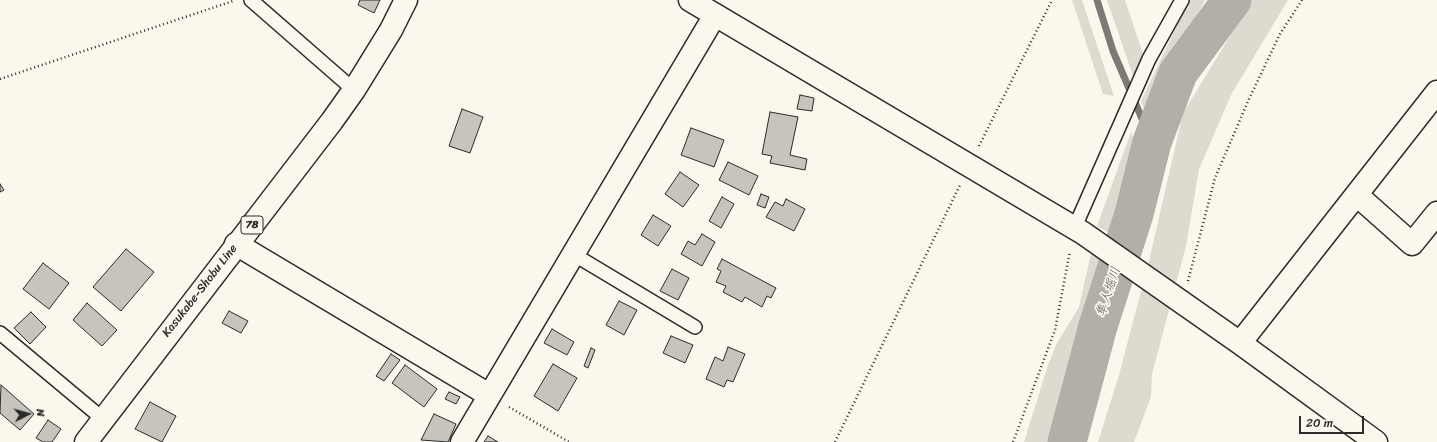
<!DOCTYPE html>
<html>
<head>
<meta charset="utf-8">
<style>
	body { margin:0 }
	#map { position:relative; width:1437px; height:442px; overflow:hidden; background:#fbf7ec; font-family:Sriracha,sans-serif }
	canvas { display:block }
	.north { position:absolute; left:8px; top:394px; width:40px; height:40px; -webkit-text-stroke:3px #fbf7ec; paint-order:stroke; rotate:84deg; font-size:11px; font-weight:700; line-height:16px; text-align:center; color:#2b2b2b }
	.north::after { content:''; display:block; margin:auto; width:14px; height:18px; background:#2b2b2b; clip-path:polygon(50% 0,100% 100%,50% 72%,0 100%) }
	.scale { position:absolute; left:1299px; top:416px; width:65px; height:18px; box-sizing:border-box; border:2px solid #2b2b2b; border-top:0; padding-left:5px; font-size:12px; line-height:14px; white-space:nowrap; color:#2b2b2b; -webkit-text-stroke:3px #fbf7ec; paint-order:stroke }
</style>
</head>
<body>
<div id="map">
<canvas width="1437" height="442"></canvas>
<div class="north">N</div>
<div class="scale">20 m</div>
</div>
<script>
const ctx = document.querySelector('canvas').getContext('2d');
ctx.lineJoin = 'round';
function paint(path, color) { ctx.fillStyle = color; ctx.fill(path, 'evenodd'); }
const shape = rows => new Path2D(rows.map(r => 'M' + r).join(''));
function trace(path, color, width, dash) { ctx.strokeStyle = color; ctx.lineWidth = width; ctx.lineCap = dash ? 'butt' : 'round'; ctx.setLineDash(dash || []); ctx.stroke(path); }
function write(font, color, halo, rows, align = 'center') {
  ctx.font = font + ' Sriracha,"Klee One",sans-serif'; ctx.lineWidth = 3.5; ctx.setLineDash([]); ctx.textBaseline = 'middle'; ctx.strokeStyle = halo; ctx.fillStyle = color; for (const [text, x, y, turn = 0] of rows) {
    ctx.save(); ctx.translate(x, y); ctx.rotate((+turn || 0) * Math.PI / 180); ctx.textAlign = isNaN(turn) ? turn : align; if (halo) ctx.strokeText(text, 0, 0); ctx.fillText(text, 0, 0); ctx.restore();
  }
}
paint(shape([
	[1072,0,1082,0,1114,96,1103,94],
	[1107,0,1125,0,1143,54,1134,79],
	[1189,0,1205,0,1168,73,1148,119,1141,101],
	[1252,0,1288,0,1232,93,1199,169,1186,246,1152,374,1151,397,1134,442,1098,442,1119,375,1149,261,1183,113],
	[1131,132,1139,153,1115,236,1097,226],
	[1091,253,1105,262,1052,442,1024,442,1048,365,1057,343,1079,307]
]), '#dddad0');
trace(shape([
	[1097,0,1113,51,1152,142]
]), '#7b7a75', 7);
trace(shape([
	[1067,442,1098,326,1134,214,1152,142,1178,73,1232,0]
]), '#b1afa7', 39);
const building = shape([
	[360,0,380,0,374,13,358,5,360,0],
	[800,95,814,98,812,111,797,109,800,95],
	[462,109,483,117,470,153,449,146,462,109],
	[770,112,798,117,790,155,807,159,805,170,770,163,772,156,762,154,770,112],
	[691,128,724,140,714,167,681,155,691,128],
	[728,162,758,176,749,195,719,180,728,162],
	[680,172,699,185,683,207,665,194,680,172],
	[0,184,4,190,0,192,0,184],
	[761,194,769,197,765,208,757,205,761,194],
	[722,197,734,204,721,228,709,221,722,197],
	[786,199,805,209,794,231,766,217,775,202,783,206,786,199],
	[653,215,671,226,658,246,641,235,653,215],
	[702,234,715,242,702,266,681,254,688,241,695,245,702,234],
	[126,249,154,272,121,311,93,287,126,249],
	[722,259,776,288,771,298,767,296,762,307,745,297,742,302,723,292,726,286,716,282,721,271,717,269,722,259],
	[43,263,69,283,49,309,23,289,43,263],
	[672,269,689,278,678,300,660,291,672,269],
	[619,301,637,310,624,335,606,325,619,301],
	[87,303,117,330,102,346,73,320,87,303],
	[229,311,248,321,241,333,222,323,229,311],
	[31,312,46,327,30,344,14,328,31,312],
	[552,329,574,342,567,355,544,343,552,329],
	[671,336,693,345,685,363,663,353,671,336],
	[728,347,745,354,733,382,727,380,724,387,706,379,715,357,723,361,728,347],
	[591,348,595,350,588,368,584,366,591,348],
	[391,354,400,360,384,381,376,376,391,354],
	[553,364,577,378,558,411,534,396,553,364],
	[405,365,437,389,424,407,392,383,405,365],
	[1,385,34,414,20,430,0,413,1,385],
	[449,392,460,397,456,404,445,399,449,392],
	[150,402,176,416,162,442,135,429,150,402],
	[434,414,456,424,448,442,421,440,434,414],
	[48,420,61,429,52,442,43,442,36,438,48,420],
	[488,436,498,442,484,442,488,436]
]);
paint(building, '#c7c4bc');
trace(building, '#2b2b2b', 1);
const lane = shape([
	[251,0,354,90],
	[1074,229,1149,59,1182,0],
	[573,254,695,327],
	[0,333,103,419]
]);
const street = shape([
	[690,0,1083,233,1240,343,1376,442],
	[1358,196,1412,244,1437,213],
	[236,244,489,395],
	[1240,343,1437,92],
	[462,442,715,15]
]);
const primary = shape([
	[86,442,332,121,354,90,391,30,406,0]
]);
trace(lane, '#2b2b2b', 16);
trace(street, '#2b2b2b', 25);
trace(primary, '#2b2b2b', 25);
trace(shape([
	[0,79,233,1],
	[979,146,1052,0],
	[1188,281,1215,178,1249,99,1280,34,1302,0],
	[509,407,569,442],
	[835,442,960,185],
	[1013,442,1055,330,1070,251]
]), '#2b2b2b', 2.5, [1, 3]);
trace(lane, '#fbf7ec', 13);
trace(street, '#fbf7ec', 22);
trace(primary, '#fbf7ec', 22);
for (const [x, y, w] of [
	[252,225,22]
]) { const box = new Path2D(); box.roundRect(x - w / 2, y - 9, w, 18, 3); ctx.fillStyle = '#fbf7ec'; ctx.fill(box); trace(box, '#2b2b2b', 1); }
write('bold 11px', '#2b2b2b', null, [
	["78",252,225]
]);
write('12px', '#2b2b2b', '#fbf7ec', [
	["Kasukabe-Shobu Line",200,291,-52]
]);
write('italic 13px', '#5a5956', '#fbf7ec', [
	["隼人堀川",1109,292,-72]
]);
</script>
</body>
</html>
